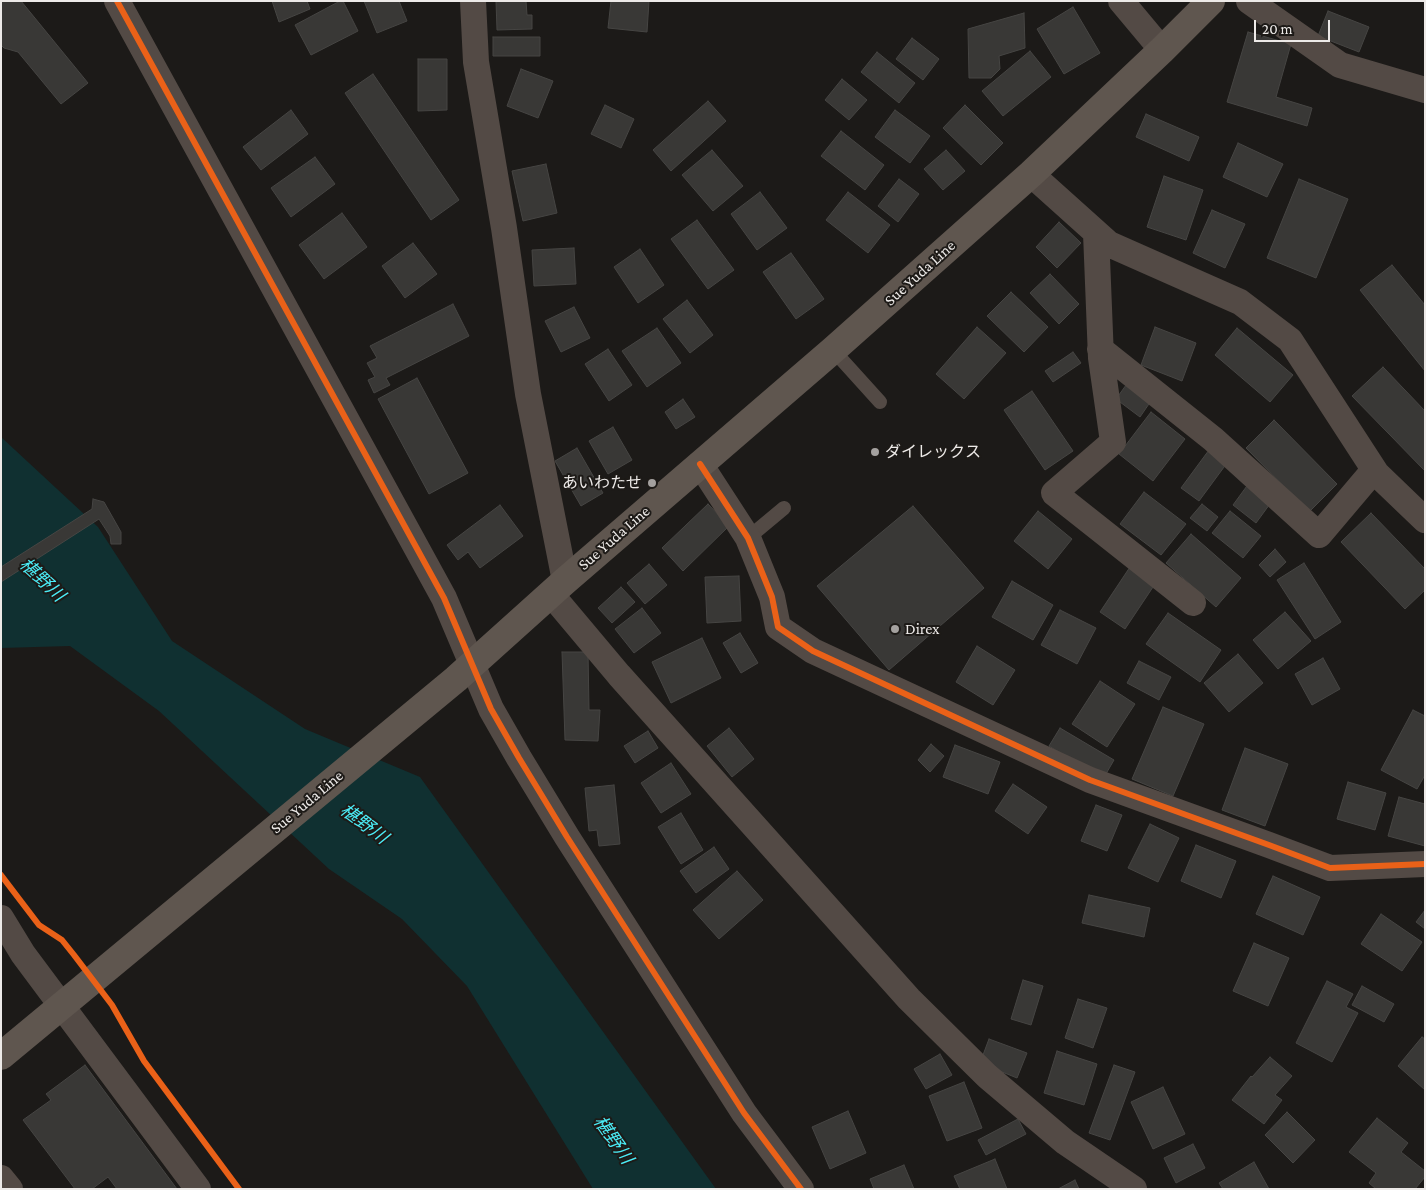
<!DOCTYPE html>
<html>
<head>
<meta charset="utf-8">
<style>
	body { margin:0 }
	#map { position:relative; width:1426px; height:1190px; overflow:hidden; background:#1c1a18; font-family:"Crimson Pro",serif }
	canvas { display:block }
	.frame { position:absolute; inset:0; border:2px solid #edeae8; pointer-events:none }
	.scale { position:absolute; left:1254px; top:20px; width:76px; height:22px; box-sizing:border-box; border:2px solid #edeae8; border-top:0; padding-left:6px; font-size:15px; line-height:18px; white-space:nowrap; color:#edeae8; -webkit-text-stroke:4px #1d1a17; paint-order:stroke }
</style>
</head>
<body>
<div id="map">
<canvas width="1426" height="1190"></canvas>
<div class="frame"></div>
<div class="scale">20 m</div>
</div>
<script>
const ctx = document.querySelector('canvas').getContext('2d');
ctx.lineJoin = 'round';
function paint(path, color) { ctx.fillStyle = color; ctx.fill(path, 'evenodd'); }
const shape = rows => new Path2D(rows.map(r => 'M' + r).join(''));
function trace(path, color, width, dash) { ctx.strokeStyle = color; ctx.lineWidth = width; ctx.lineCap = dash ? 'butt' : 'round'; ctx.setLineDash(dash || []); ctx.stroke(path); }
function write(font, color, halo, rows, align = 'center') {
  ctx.font = font + ' "Crimson Pro","Noto Sans JP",serif'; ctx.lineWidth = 4; ctx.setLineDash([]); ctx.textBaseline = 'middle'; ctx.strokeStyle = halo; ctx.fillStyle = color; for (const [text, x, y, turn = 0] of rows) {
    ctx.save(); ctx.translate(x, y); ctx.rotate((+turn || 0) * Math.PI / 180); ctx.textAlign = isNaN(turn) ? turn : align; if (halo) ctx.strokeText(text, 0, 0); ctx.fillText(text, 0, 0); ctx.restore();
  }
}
paint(shape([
	[1,437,98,527,172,641,305,729,420,777,716,1189,593,1189,467,986,402,919,329,869,159,711,70,646,1,648]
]), '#103031');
const building = shape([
	[1,1,21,1,88,83,61,104,18,52,4,48,1,45,1,1],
	[272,1,307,1,310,9,279,22,272,1],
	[340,1,343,1,358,31,311,55,295,25,340,1],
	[364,1,399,1,407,21,377,33,364,1],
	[496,1,526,1,527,15,532,15,532,29,497,30,496,1],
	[611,1,649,1,647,32,608,28,611,1],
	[1073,7,1100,53,1064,74,1037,29,1073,7],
	[1328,11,1369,27,1359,52,1318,36,1328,11],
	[1024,13,1025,48,999,56,1000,69,991,78,969,78,968,29,1024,13],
	[1248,32,1291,44,1276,97,1312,108,1307,126,1227,102,1248,32],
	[493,37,540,37,540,56,493,56,493,37],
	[912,38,939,59,923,80,896,59,912,38],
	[1030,51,1051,77,1003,116,982,91,1030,51],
	[877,52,915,83,899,103,861,72,877,52],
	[418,59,447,59,447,110,418,111,418,59],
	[521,69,553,81,538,118,507,106,521,69],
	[373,74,459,200,431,220,345,93,373,74],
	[842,79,867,100,849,120,825,100,842,79],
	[708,101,726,121,671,171,653,150,708,101],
	[605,105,634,119,621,148,591,134,605,105],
	[965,105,1003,143,981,165,943,128,965,105],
	[291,110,308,134,261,170,243,147,291,110],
	[895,110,930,136,910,163,875,137,895,110],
	[1146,114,1199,137,1189,161,1136,137,1146,114],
	[841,131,884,165,865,190,821,156,841,131],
	[1238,143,1283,164,1267,197,1223,177,1238,143],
	[712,150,743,186,713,211,682,175,712,150],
	[946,150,965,171,943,190,924,169,946,150],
	[315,157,335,184,291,217,271,188,315,157],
	[546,164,557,213,523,221,512,171,546,164],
	[1164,176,1203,190,1186,240,1147,227,1164,176],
	[899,179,919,194,898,222,878,206,899,179],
	[1299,179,1348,199,1316,278,1267,258,1299,179],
	[760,192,787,228,757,250,731,214,760,192],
	[848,192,890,225,868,253,826,220,848,192],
	[1212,210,1245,224,1225,268,1193,253,1212,210],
	[342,213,367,247,324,279,299,245,342,213],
	[697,220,734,270,708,289,671,239,697,220],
	[1059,222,1081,243,1057,268,1036,247,1059,222],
	[413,243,437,274,405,298,382,266,413,243],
	[574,248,576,284,534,286,532,250,574,248],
	[640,249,664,285,638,303,614,267,640,249],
	[791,253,824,299,796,319,763,272,791,253],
	[1392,265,1425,305,1425,371,1360,290,1392,265],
	[1050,274,1079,304,1059,324,1030,293,1050,274],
	[1011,292,1048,327,1024,352,987,316,1011,292],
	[687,300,713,335,690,353,663,319,687,300],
	[453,304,469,336,386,378,390,385,374,393,368,380,375,377,367,363,377,358,370,346,453,304],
	[574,307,590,338,561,352,545,321,574,307],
	[977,327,1006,353,964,399,936,374,977,327],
	[1155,327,1196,343,1182,381,1141,365,1155,327],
	[657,328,681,363,647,387,622,351,657,328],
	[1237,328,1293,375,1270,402,1215,355,1237,328],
	[608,349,632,385,609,401,585,364,608,349],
	[1073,352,1081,363,1053,382,1045,371,1073,352],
	[1383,367,1425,411,1425,471,1352,396,1383,367],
	[417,378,468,473,429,494,378,399,417,378],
	[1129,381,1153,398,1140,417,1116,399,1129,381],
	[1032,391,1073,451,1045,470,1004,410,1032,391],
	[683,399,695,417,676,429,665,412,683,399],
	[1151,412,1185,439,1153,481,1119,454,1151,412],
	[1274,420,1337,484,1309,512,1246,448,1274,420],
	[613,427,632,460,608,474,589,441,613,427],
	[577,448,603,493,581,506,555,461,577,448],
	[1209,450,1227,463,1199,501,1181,488,1209,450],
	[1252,479,1275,497,1256,523,1233,505,1252,479],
	[1144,492,1186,524,1161,555,1120,524,1144,492],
	[93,499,104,502,121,532,121,544,111,544,110,536,99,519,1,582,1,567,92,509,93,499],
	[708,504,729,526,683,571,662,548,708,504],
	[1202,504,1218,517,1207,531,1190,518,1202,504],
	[500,505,523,536,480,568,468,552,458,560,447,545,500,505],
	[913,506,984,588,889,670,817,586,913,506],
	[1038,511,1072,539,1048,569,1014,541,1038,511],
	[1230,511,1261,536,1243,558,1212,533,1230,511],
	[1371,513,1425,569,1425,590,1405,609,1341,542,1371,513],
	[1191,534,1241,578,1216,607,1166,563,1191,534],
	[1275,549,1286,562,1270,577,1259,565,1275,549],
	[1304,563,1341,622,1315,639,1277,580,1304,563],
	[649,564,667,585,645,604,627,583,649,564],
	[1130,567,1155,584,1125,629,1100,612,1130,567],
	[739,576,741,621,707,623,705,577,739,576],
	[1012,581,1053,605,1033,640,992,617,1012,581],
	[621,587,635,602,612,623,598,608,621,587],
	[642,608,661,633,634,653,615,629,642,608],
	[1060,610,1096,628,1077,664,1041,645,1060,610],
	[1285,612,1311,641,1278,669,1253,640,1285,612],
	[1168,613,1221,650,1200,682,1146,644,1168,613],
	[740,633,758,663,741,673,723,643,740,633],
	[702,638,721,678,671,703,652,662,702,638],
	[977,646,1015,670,993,705,956,682,977,646],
	[562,652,588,652,589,710,600,710,598,741,565,740,562,652],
	[1238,654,1263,683,1229,712,1204,683,1238,654],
	[1323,658,1340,689,1312,705,1295,674,1323,658],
	[1139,661,1171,677,1159,700,1127,683,1139,661],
	[1100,681,1135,704,1107,747,1072,724,1100,681],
	[1163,707,1204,724,1173,796,1132,779,1163,707],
	[1413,710,1425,716,1425,775,1417,789,1381,770,1413,710],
	[729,728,754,759,732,777,707,746,729,728],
	[1060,728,1114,760,1103,779,1049,746,1060,728],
	[648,731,658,748,635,763,624,746,648,731],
	[931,744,944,756,930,772,918,760,931,744],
	[955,745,1000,762,988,794,943,777,955,745],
	[1245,748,1288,764,1265,826,1222,810,1245,748],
	[671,763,691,794,661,813,641,783,671,763],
	[1348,782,1386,793,1375,830,1337,819,1348,782],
	[1013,784,1047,807,1028,834,995,811,1013,784],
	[614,785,620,844,599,846,597,830,589,831,585,788,614,785],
	[1399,797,1425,804,1425,846,1388,836,1399,797],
	[1096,805,1122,815,1107,851,1081,841,1096,805],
	[681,813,703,850,681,864,658,827,681,813],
	[1150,824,1179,838,1158,882,1128,868,1150,824],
	[1196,845,1236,861,1221,898,1181,881,1196,845],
	[714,847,729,869,696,893,680,871,714,847],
	[737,871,763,900,719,939,693,910,737,871],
	[1273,876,1320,897,1303,935,1256,914,1273,876],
	[1089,895,1150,908,1144,937,1082,923,1089,895],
	[1425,910,1425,929,1416,922,1425,910],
	[1381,914,1422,942,1402,971,1361,944,1381,914],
	[1254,943,1289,958,1268,1006,1233,991,1254,943],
	[1023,980,1043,986,1031,1025,1011,1019,1023,980],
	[1327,981,1353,994,1346,1007,1358,1013,1332,1062,1296,1043,1327,981],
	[1362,986,1394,1004,1384,1022,1352,1005,1362,986],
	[1078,999,1107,1008,1093,1048,1065,1038,1078,999],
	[1422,1037,1425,1039,1425,1090,1398,1066,1422,1037],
	[989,1039,1027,1053,1017,1078,980,1063,989,1039],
	[1057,1051,1097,1064,1084,1105,1044,1093,1057,1051],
	[940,1054,952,1075,926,1089,914,1069,940,1054],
	[1270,1057,1292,1076,1275,1095,1282,1100,1264,1124,1232,1100,1251,1076,1252,1077,1270,1057],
	[85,1065,177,1189,117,1189,108,1177,92,1189,75,1189,23,1120,51,1100,46,1094,85,1065],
	[1114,1065,1135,1072,1110,1140,1089,1133,1114,1065],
	[964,1082,982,1128,947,1141,929,1096,964,1082],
	[1163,1087,1185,1134,1153,1149,1131,1102,1163,1087],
	[848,1111,866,1153,830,1169,812,1127,848,1111],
	[1287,1112,1315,1140,1293,1163,1265,1135,1287,1112],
	[1377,1118,1408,1143,1401,1152,1425,1171,1425,1177,1415,1189,1376,1189,1369,1183,1376,1173,1349,1152,1377,1118],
	[1018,1119,1026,1134,986,1155,978,1140,1018,1119],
	[1193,1144,1205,1168,1176,1183,1164,1158,1193,1144],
	[995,1159,1007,1189,960,1189,954,1176,995,1159],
	[1254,1162,1269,1189,1223,1189,1219,1183,1254,1162],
	[904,1165,914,1189,874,1189,870,1179,904,1165],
	[1075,1180,1079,1189,1058,1189,1075,1180]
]);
paint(building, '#393836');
trace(building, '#464543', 1);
trace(shape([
	[833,350,880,402],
	[748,538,784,508]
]), '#534a45', 14);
trace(shape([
	[117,1,444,598,491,709,519,758,567,837,744,1113,801,1189],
	[473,1,476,62,504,228,528,394,565,581],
	[1121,1,1162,50],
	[1249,1,1340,65,1425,90],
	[1031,174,1109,244,1240,302,1290,340,1377,474,1425,520],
	[1096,233,1101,358,1113,442,1054,493,1193,603],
	[1100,349,1213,439,1319,535,1374,470],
	[700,464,748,538,772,597,778,627,813,651,1090,780,1269,845,1330,868,1425,864],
	[551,594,619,675,909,999,987,1076,1065,1142,1134,1189],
	[1,918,23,954,198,1189],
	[1,1178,10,1189]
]), '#534a45', 26);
trace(shape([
	[1,1056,456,679,565,581,833,350,1031,174,1162,50,1211,1]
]), '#5f564f', 28);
trace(shape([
	[117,1,444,598,491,709,519,758,567,837,744,1113,801,1189],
	[700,464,748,538,772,597,778,627,813,651,1090,780,1269,845,1330,868,1425,864],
	[1,875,39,925,62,940,74,955,112,1005,144,1061,239,1189]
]), '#ea6118', 6);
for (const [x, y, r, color] of [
	[875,452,5,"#a4a19f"],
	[652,483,5,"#a4a19f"],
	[895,629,5,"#a4a19f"]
]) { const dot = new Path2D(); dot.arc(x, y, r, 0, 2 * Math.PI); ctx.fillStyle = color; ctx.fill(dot); trace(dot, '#1d1a17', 2); }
write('16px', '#edeae8', '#1d1a17', [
	["Sue Yuda Line",920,273,-42],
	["Sue Yuda Line",614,538,-41],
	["Sue Yuda Line",307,802,-40]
]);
write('16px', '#edeae8', '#1d1a17', [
	["ダイレックス",885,452],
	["あいわたせ",642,483,"right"],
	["Direx",905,629]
], 'left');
write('italic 18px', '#4becf6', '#1d1a17', [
	["椹野川",42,580,43],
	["椹野川",364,824,37],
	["椹野川",613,1140,55]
]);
</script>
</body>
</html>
